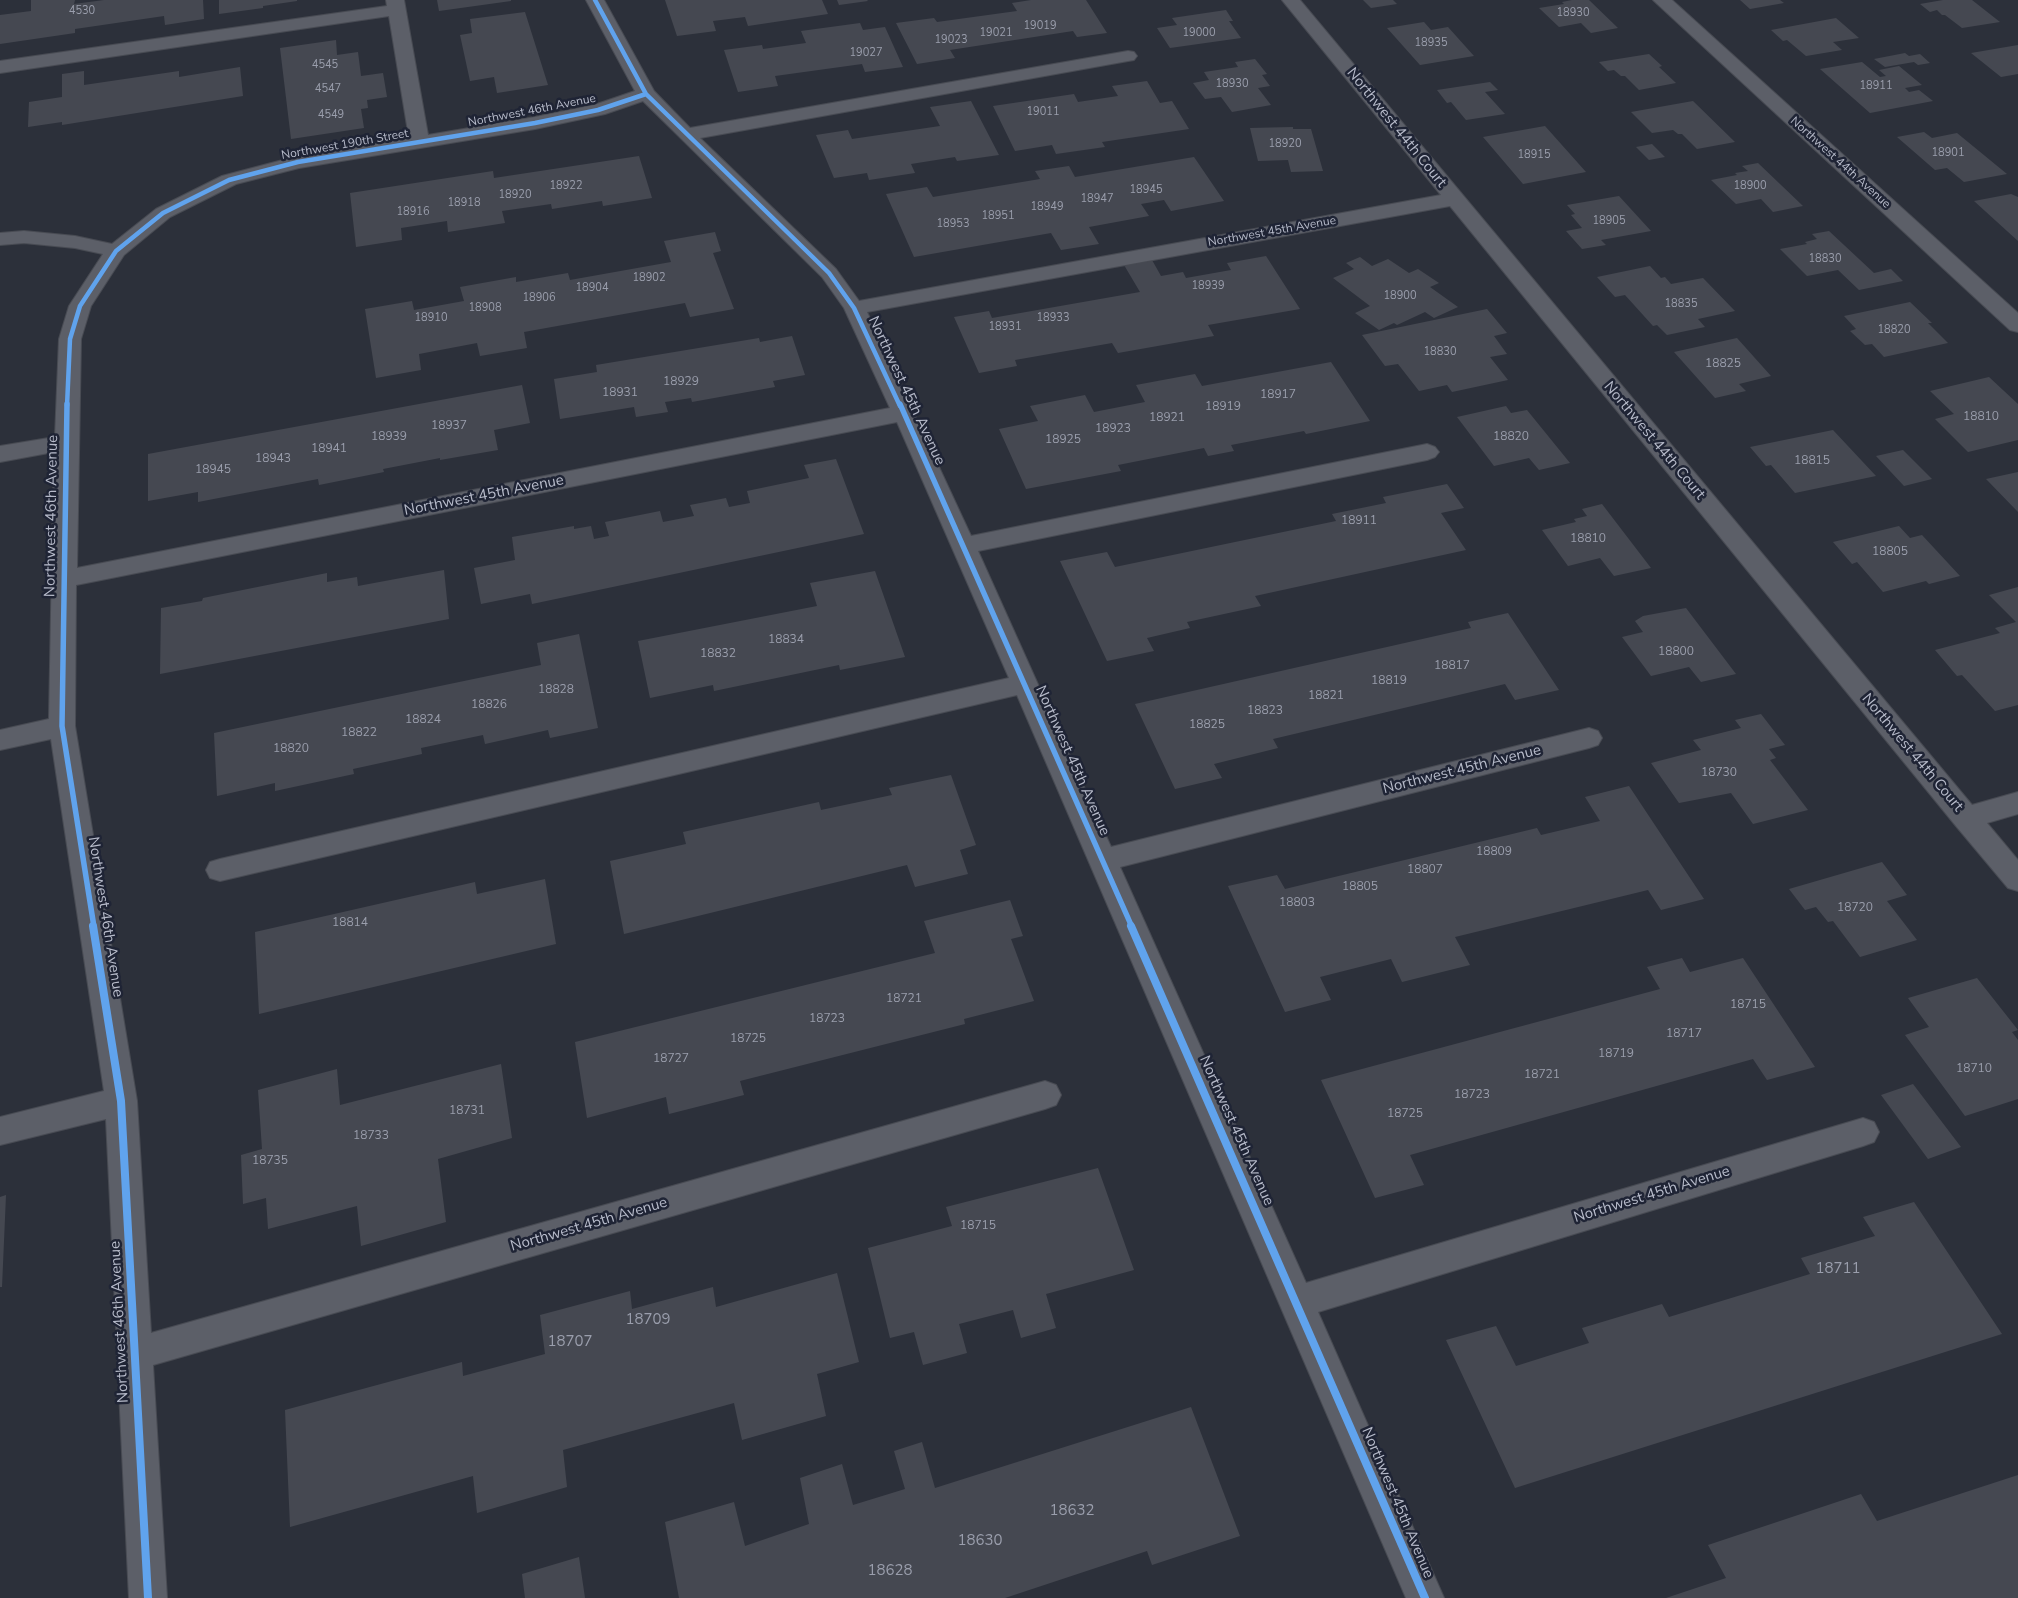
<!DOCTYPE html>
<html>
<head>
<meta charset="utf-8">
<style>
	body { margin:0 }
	canvas { display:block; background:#2c303a }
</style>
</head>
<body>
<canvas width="2018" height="1598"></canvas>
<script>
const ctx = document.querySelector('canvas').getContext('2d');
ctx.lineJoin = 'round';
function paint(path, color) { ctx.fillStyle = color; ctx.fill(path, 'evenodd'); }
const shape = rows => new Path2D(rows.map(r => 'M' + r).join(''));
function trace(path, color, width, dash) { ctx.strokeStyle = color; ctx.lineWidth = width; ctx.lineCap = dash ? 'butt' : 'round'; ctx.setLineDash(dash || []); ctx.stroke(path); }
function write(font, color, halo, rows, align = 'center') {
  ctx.font = font + ' "Nunito Sans",sans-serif'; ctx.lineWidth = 5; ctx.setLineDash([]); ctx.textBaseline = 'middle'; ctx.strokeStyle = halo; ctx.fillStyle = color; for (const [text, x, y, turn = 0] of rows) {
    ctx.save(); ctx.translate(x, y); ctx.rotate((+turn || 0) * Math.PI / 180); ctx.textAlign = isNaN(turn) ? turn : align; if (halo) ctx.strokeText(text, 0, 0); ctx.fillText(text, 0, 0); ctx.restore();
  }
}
paint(shape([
	[31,0,75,0,74,4,104,0,203,0,204,19,165,25,164,16,75,29,75,33,0,44,0,15,31,11],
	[219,0,297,0,297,1,263,6,263,8,219,14],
	[437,0,511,0,511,1,439,11],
	[665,0,822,0,828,14,748,26,745,17,713,21,716,31,677,36],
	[837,0,867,0,868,1,839,5],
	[1031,0,1086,0,1107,33,1077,37,1073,31,950,50,955,58,917,64,896,23,934,18,937,22,1017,11,1012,3],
	[1363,0,1393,0,1397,4,1371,8],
	[1572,0,1589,0,1618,28,1591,33,1581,23,1559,27,1539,8,1564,4,1562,2],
	[1740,0,1780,0,1784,3,1750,9],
	[1943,0,1972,0,2000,22,1962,28,1945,15,1942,15,1937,10,1930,12,1920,4],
	[1226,10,1233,21,1229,21,1241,38,1170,48,1157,28,1177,25,1172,18],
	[525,12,548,85,497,93,494,77,470,81,460,35,472,33,470,19],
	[1836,18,1859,38,1833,42,1842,50,1806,56,1787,40,1783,41,1771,30],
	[1424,22,1431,30,1448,27,1474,56,1420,65,1387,28],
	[860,23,863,30,885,27,903,67,865,72,862,64,775,76,778,86,738,92,724,50,762,45,763,49,806,43,801,31],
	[336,40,337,55,358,52,361,76,383,73,387,97,367,100,368,108,361,109,364,128,291,139,280,48],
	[2018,45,2018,74,2001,77,1971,53],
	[1905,53,1909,56,1920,54,1930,63,1918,65,1914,62,1885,67,1874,59],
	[1649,54,1662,66,1659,67,1676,83,1639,90,1625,76,1621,76,1614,70,1608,71,1599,62],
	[1255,59,1267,74,1262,75,1270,86,1258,88,1271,105,1232,112,1221,97,1205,99,1193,83,1209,80,1204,72,1238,67,1235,62],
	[1862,62,1880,77,1886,76,1879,70,1899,66,1922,85,1905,88,1909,92,1919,90,1933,101,1870,113,1820,69],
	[240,67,243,96,62,125,62,122,28,127,29,102,62,97,62,74,84,71,84,85,179,71,179,77],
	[1147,81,1160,103,1172,101,1189,129,1102,142,1105,147,1056,154,1052,145,1015,151,993,106,1074,94,1078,102,1118,96,1112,86],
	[1490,82,1498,90,1485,92,1505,114,1466,120,1451,102,1447,103,1437,90],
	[971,101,999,155,957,161,955,157,911,164,915,173,869,180,867,173,834,178,816,135,848,130,852,139,940,126,930,107],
	[1693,101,1735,142,1697,149,1682,134,1678,134,1673,130,1652,133,1631,112],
	[1545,126,1586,172,1523,184,1483,137],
	[1293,127,1293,129,1311,129,1323,171,1291,172,1288,160,1258,161,1250,128],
	[1924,132,1932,138,1957,133,2007,174,1964,182,1947,168,1935,170,1897,137],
	[1652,144,1665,157,1649,160,1636,147],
	[639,156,652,198,603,206,602,201,552,209,551,204,502,211,505,223,448,232,447,221,401,228,402,240,356,247,350,193,493,171,494,178],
	[1194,157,1224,201,1171,211,1164,200,1141,204,1149,216,1089,227,1099,244,1061,250,1051,233,914,257,886,194,927,187,933,197,1040,179,1035,171,1069,166,1075,177],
	[1758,163,1803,206,1773,212,1761,199,1736,204,1711,180,1737,175,1735,173,1748,171,1742,166],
	[2011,194,2018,197,2018,241,1974,201],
	[1619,196,1651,231,1601,240,1606,245,1582,249,1566,231,1582,228,1571,215,1575,214,1567,205],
	[1829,231,1874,273,1891,269,1903,281,1859,290,1838,270,1807,276,1780,249,1807,244,1805,242,1817,239,1812,234],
	[715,232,721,251,713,253,734,309,690,317,685,303,524,332,527,348,480,356,477,343,419,354,421,370,376,378,365,309,412,301,414,310,464,301,460,287,516,277,516,282,568,273,570,280,671,262,664,241],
	[1266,256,1300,309,1208,325,1214,336,1118,353,1112,343,1015,360,1017,366,979,373,954,317,989,311,992,318,1140,292,1124,265,1152,260,1161,276,1183,272,1186,278,1231,270,1227,263],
	[1360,257,1372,266,1388,259,1409,273,1418,269,1439,283,1430,287,1458,307,1434,318,1425,312,1397,325,1394,323,1379,330,1355,313,1370,306,1333,278,1354,269,1346,263],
	[1650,266,1661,278,1665,277,1671,284,1703,278,1735,311,1698,319,1705,327,1667,335,1657,325,1653,326,1625,295,1615,297,1597,277],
	[1910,302,1932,323,1928,323,1948,343,1884,357,1872,344,1865,345,1850,331,1856,329,1844,316],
	[1487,309,1507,333,1494,336,1507,354,1490,357,1508,380,1452,392,1447,385,1419,391,1398,364,1385,366,1362,335],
	[792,336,805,375,773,381,775,387,692,402,691,398,665,402,668,412,636,417,634,407,560,419,554,379,597,372,596,365,759,338,760,342],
	[1737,338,1771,376,1739,384,1746,391,1715,398,1674,352],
	[1331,362,1370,421,1306,434,1304,431,1231,445,1234,451,1208,456,1204,448,1118,465,1121,471,1026,489,999,429,1038,421,1030,406,1085,395,1094,412,1145,402,1136,385,1195,374,1202,386],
	[1989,377,2018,404,2018,440,1968,452,1935,419,1954,414,1930,391],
	[522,385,530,423,494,430,498,450,440,460,440,458,383,469,384,472,319,485,318,479,198,502,198,492,148,501,148,454],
	[1506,406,1511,413,1527,410,1570,463,1539,470,1529,458,1494,466,1457,417],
	[1833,430,1876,476,1795,493,1771,465,1766,466,1750,447],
	[1903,450,1932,479,1904,486,1876,456],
	[836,459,864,534,532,604,530,594,481,604,474,568,515,560,512,537,574,526,574,529,591,526,594,539,609,536,605,522,660,511,663,522,694,516,690,505,726,498,729,507,750,503,747,491,809,478,804,465],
	[2018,472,2018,512,1986,479],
	[1447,484,1464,508,1441,513,1466,550,1255,596,1261,606,1187,622,1190,628,1147,638,1154,651,1107,661,1060,561,1107,552,1115,567,1336,521,1332,514,1386,503,1383,497],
	[1602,504,1651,568,1614,576,1600,558,1568,566,1542,530,1576,522,1574,519,1587,516,1582,509],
	[1899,526,1910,538,1922,535,1960,576,1929,584,1926,581,1883,592,1857,562,1852,564,1833,542],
	[444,570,449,619,160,674,161,608,202,601,203,598,327,573,327,582,357,577,358,586],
	[875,571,905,657,840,670,839,665,714,691,713,685,650,698,638,641,817,606,810,583],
	[2018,587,2018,705,1995,711,1962,675,1957,676,1935,650,2000,633,1995,628,2016,622,1989,595],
	[1686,608,1736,674,1701,682,1689,667,1651,676,1622,637,1643,632,1635,621,1643,616],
	[1508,613,1559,690,1515,700,1505,684,1273,739,1278,748,1214,764,1222,778,1175,789,1135,704,1471,628,1468,622],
	[579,634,598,728,550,738,548,730,485,744,483,735,421,748,422,754,353,769,354,774,275,791,275,783,217,796,214,733,541,665,537,643],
	[1761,714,1785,745,1769,749,1776,758,1770,760,1808,810,1753,824,1731,793,1679,803,1651,763,1701,750,1693,740,1741,728,1735,720],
	[951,775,976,845,960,850,968,874,915,887,907,865,624,934,610,861,686,844,683,832,819,802,821,810,892,795,889,788],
	[1629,786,1704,899,1661,910,1648,890,1455,937,1470,965,1402,982,1391,959,1320,977,1331,1000,1285,1012,1228,886,1277,875,1285,889,1537,828,1541,835,1600,821,1585,797],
	[1882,862,1907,895,1887,901,1917,940,1860,957,1833,921,1828,922,1816,907,1805,910,1789,889],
	[545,879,556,944,259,1014,255,932,475,882,477,894],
	[1010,900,1023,936,1011,939,1034,1001,964,1019,965,1024,740,1081,744,1095,669,1114,666,1097,587,1118,575,1042,935,953,924,921],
	[1682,958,1690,972,1743,958,1815,1067,1767,1080,1753,1059,1410,1155,1424,1185,1375,1198,1321,1080,1660,989,1647,967],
	[1977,978,2018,1030,2012,1032,2018,1040,2018,1099,1965,1116,1905,1035,1929,1027,1908,998],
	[501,1064,512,1138,438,1159,446,1222,361,1246,357,1206,268,1229,266,1198,243,1204,241,1155,262,1149,258,1090,337,1069,340,1105],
	[1913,1084,1961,1147,1928,1159,1881,1095],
	[1098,1168,1134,1270,1046,1294,1056,1328,1021,1338,1013,1310,959,1324,967,1353,923,1365,914,1332,890,1338,868,1248,952,1226,946,1207],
	[6,1195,2,1287,0,1287,0,1197],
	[1914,1202,2002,1334,1515,1488,1446,1340,1496,1326,1516,1366,1589,1343,1582,1328,1662,1304,1669,1317,1810,1274,1801,1258,1875,1236,1863,1217],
	[837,1273,859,1362,817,1374,826,1416,742,1440,734,1403,563,1450,567,1487,477,1513,473,1476,290,1527,285,1410,462,1362,463,1376,545,1354,540,1315,630,1291,632,1309,713,1287,716,1307],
	[1191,1407,1240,1536,1152,1565,1147,1551,1005,1598,679,1598,665,1522,734,1502,745,1546,809,1524,800,1478,842,1464,853,1505,905,1489,894,1451,922,1442,935,1488],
	[2018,1475,2018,1598,1666,1598,1726,1578,1708,1545,1861,1494,1877,1521],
	[579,1557,585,1598,525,1598,522,1574]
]), '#454851');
const minor = shape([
	[386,0,404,0,428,135,535,117,594,105,635,91,586,0,604,0,654,91,690,128,1128,51,1134,52,1137,56,1134,60,1128,61,700,138,836,269,859,301,1441,195,1282,0,1300,0,1972,805,2018,792,2018,814,1987,823,2018,860,2018,891,2008,888,1956,826,1450,206,867,312,971,536,1427,444,1435,447,1439,452,1435,457,1427,460,978,551,1111,847,1589,728,1598,731,1602,738,1598,745,1589,748,1120,867,1306,1283,1863,1118,1874,1122,1879,1132,1874,1142,1863,1146,1318,1312,1444,1598,1406,1598,1017,695,220,881,210,878,206,870,210,862,220,859,1009,678,897,422,76,585,75,726,137,1101,151,1333,1045,1081,1056,1085,1061,1095,1056,1105,1045,1109,153,1365,167,1598,129,1598,106,1119,0,1145,0,1117,104,1091,51,739,0,750,0,730,49,719,54,452,0,462,0,446,55,437,59,339,69,306,103,254,75,248,24,243,0,245,0,233,24,231,75,236,112,244,156,209,222,176,298,156,409,138,389,16,0,73,0,61,387,6,386,0],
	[643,101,822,277,844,308,890,408,77,568,81,339,91,306,124,255,170,217,236,184,299,168,535,129,605,114,643,101],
	[1653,0,1672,0,2018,313,2018,332,2010,330,1653,0]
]);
trace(minor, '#484b53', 2);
paint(minor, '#5c5f68');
trace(shape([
	[595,0,646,94,829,273,854,308,900,406],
	[67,406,70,339,80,306,116,251,163,213,229,180,298,162,535,123,598,110,646,94]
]), '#60a3ed', 4.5);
trace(shape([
	[67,404,62,726,94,927],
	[900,404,1132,927]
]), '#60a3ed', 5.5);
trace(shape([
	[93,926,121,1101,148,1598],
	[1131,926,1425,1598]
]), '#60a3ed', 8);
write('11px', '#9a9eac', null, [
	["4530",82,11],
	["18930",1573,13],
	["19019",1040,26],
	["19021",996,33],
	["19000",1199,33],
	["19023",951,40],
	["18935",1431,43],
	["19027",866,53],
	["4545",325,65],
	["18930",1232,84],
	["18911",1876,86],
	["4547",328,89],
	["19011",1043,112],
	["4549",331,115],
	["18920",1285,144],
	["18901",1948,153],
	["18915",1534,155],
	["18922",566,186],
	["18900",1750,186],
	["18945",1146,190],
	["18920",515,195],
	["18947",1097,199],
	["18918",464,203],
	["18949",1047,207],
	["18916",413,212],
	["18951",998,216],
	["18905",1609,221],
	["18953",953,224],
	["18830",1825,259],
	["18902",649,278],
	["18939",1208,286],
	["18904",592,288],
	["18900",1400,296],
	["18906",539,298],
	["18835",1681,304],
	["18908",485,308],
	["18910",431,318],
	["18933",1053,318],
	["18931",1005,327],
	["18820",1894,330],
	["18830",1440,352]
]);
write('12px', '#b7bbca', '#1f2435', [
	["Northwest 46th Avenue",532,111,-11],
	["Northwest 190th Street",345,145,-10],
	["Northwest 44th Avenue",1840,163,42],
	["Northwest 45th Avenue",1272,232,-10]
]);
write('12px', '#9a9eac', null, [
	["18825",1723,364],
	["18929",681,382],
	["18931",620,393],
	["18917",1278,395],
	["18919",1223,407],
	["18810",1981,417],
	["18921",1167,418],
	["18937",449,426],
	["18923",1113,429],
	["18939",389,437],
	["18820",1511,437],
	["18925",1063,440],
	["18941",329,449],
	["18943",273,459],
	["18815",1812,461],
	["18945",213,470],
	["18911",1359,521],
	["18810",1588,539],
	["18805",1890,552],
	["18834",786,640],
	["18800",1676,652],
	["18832",718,654],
	["18817",1452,666],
	["18819",1389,681],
	["18828",556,690],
	["18821",1326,696],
	["18826",489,705],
	["18823",1265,711],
	["18824",423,720],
	["18825",1207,725],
	["18822",359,733],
	["18820",291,749],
	["18730",1719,773],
	["18809",1494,852],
	["18807",1425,870],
	["18805",1360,887],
	["18803",1297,903],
	["18720",1855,908],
	["18814",350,923],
	["18721",904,999],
	["18715",1748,1005],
	["18723",827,1019],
	["18717",1684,1034],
	["18725",748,1039],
	["18719",1616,1054],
	["18727",671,1059],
	["18710",1974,1069],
	["18721",1542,1075],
	["18723",1472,1095],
	["18731",467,1111],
	["18725",1405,1114],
	["18733",371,1136],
	["18735",270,1161],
	["18715",978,1226]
]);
write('15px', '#b7bbca', '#1f2435', [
	["Northwest 44th Court",1396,128,51],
	["Northwest 45th Avenue",906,391,65],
	["Northwest 44th Court",1654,441,50],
	["Northwest 45th Avenue",484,496,-11],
	["Northwest 46th Avenue",52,516,-89],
	["Northwest 44th Court",1912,753,50],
	["Northwest 45th Avenue",1072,761,66],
	["Northwest 45th Avenue",1462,770,-14],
	["Northwest 46th Avenue",105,917,81],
	["Northwest 45th Avenue",1236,1131,66],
	["Northwest 45th Avenue",1652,1195,-17],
	["Northwest 45th Avenue",589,1225,-16],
	["Northwest 46th Avenue",120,1322,-93],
	["Northwest 45th Avenue",1397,1503,67]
]);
write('15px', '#9a9eac', null, [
	["18711",1838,1269],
	["18709",648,1320],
	["18707",570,1342],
	["18632",1072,1511],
	["18630",980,1541],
	["18628",890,1571]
]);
</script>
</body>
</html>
